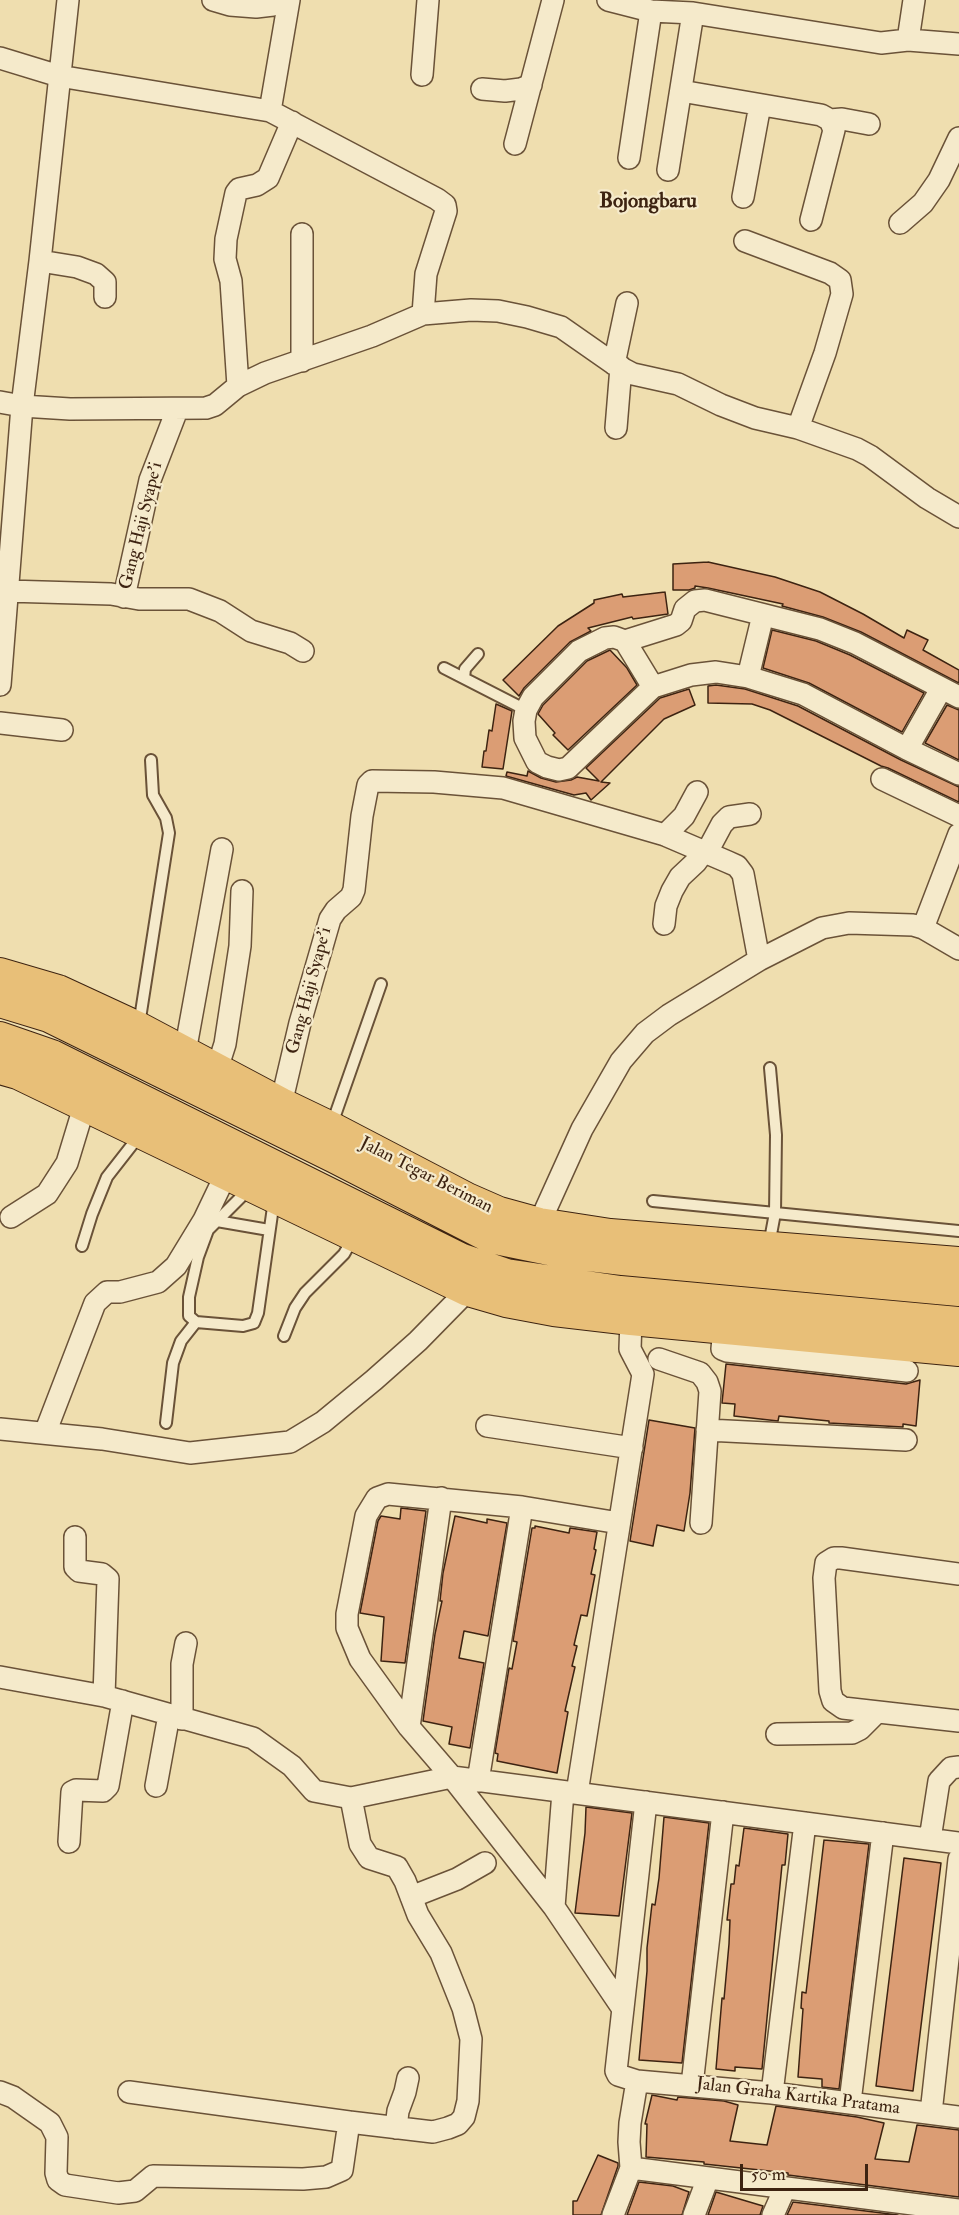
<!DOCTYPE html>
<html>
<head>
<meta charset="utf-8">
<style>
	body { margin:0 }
	#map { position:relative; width:959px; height:2215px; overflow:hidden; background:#efdeaf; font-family:"IM FELL Double Pica",serif }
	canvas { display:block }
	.scale { position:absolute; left:740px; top:2164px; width:128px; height:27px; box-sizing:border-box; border:3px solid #3d2311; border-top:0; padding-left:8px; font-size:18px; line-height:21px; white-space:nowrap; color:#3d2311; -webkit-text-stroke:4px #f5eacb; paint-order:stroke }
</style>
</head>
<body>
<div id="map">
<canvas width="959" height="2215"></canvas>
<div class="scale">50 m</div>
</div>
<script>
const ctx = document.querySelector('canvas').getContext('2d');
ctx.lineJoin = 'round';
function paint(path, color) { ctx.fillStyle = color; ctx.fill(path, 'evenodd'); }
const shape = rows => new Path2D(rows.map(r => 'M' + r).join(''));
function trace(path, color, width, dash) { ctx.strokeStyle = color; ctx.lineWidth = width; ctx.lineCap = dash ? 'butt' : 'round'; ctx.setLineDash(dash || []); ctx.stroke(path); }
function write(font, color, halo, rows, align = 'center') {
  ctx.font = font + ' "IM FELL Double Pica",serif'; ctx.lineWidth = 4.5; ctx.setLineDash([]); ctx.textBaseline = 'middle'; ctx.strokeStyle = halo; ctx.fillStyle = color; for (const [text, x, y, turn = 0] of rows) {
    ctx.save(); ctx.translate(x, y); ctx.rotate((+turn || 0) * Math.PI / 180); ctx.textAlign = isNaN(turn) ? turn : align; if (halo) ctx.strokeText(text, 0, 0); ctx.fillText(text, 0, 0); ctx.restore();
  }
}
const building = shape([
	[708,562,775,577,820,592,863,614,904,638,907,630,928,640,923,650,959,670,959,683,861,632,823,617,782,606,783,604,708,588,695,586,695,588,689,590,673,590,673,564,708,562],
	[665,592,668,614,633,619,632,617,588,628,591,631,570,642,524,688,519,696,503,680,558,626,594,603,594,600,622,594,623,597,665,592],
	[772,630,816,641,850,655,924,693,902,732,809,683,763,668,772,630],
	[610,650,627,668,637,685,568,750,553,735,555,733,538,714,543,705,587,661,610,650],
	[716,685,745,689,798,706,901,760,959,787,959,802,888,768,881,766,770,710,752,704,708,703,708,686,716,685],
	[689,689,695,705,664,719,601,782,610,783,591,800,586,793,574,795,506,776,507,772,527,776,528,771,541,778,556,782,571,780,577,777,599,781,586,768,660,698,689,689],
	[496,704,512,711,503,769,482,767,484,751,486,751,489,730,492,731,496,704],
	[947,705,959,710,959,760,925,743,947,705],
	[726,1364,906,1384,920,1380,916,1426,903,1424,903,1427,829,1423,829,1421,779,1416,778,1421,734,1416,735,1404,722,1403,726,1364],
	[649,1420,695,1428,690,1493,684,1531,657,1525,653,1546,630,1541,649,1420],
	[401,1508,426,1511,405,1663,381,1661,384,1617,360,1613,378,1521,381,1516,400,1519,401,1508],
	[455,1516,487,1523,487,1519,507,1523,488,1636,464,1631,459,1658,484,1663,470,1748,449,1744,452,1727,423,1721,435,1634,442,1601,440,1601,443,1573,455,1516],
	[535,1526,569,1533,570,1528,597,1532,594,1549,596,1550,591,1574,595,1575,587,1616,581,1615,574,1645,577,1646,572,1666,575,1667,565,1711,568,1712,557,1773,497,1761,498,1754,495,1753,509,1668,512,1669,517,1642,513,1641,532,1528,535,1528,535,1526],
	[586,1807,632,1813,619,1916,575,1913,585,1833,586,1807],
	[664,1817,709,1823,682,2063,639,2060,647,1971,647,1948,652,1904,655,1905,659,1878,664,1817],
	[744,1828,788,1834,785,1865,782,1865,762,2069,735,2067,735,2071,716,2069,722,1998,724,1999,729,1944,730,1920,727,1920,731,1884,734,1884,736,1865,739,1866,744,1828],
	[824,1840,869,1844,839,2089,822,2087,822,2079,798,2077,803,2009,801,2008,802,1992,806,1993,824,1840],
	[904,1858,941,1863,913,2091,876,2086,904,1858],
	[652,2095,677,2100,678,2097,724,2101,738,2105,730,2141,767,2145,776,2106,857,2117,884,2123,875,2159,909,2162,917,2125,959,2130,959,2197,788,2175,788,2173,704,2164,704,2162,646,2157,647,2124,645,2124,652,2095],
	[598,2155,618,2163,618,2166,601,2215,573,2215,573,2201,577,2201,598,2155],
	[639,2182,673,2186,689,2192,682,2215,627,2215,639,2182],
	[716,2192,763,2206,760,2215,708,2215,716,2192],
	[793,2202,898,2215,787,2215,793,2202]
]);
paint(building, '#db9d74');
trace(building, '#3d2311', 1.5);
const service = shape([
	[444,668,526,710],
	[464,678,465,669,478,654],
	[139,1025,169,833,166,818,153,795,151,760],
	[332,1124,381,984],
	[246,1185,241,1197,208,1230,198,1257,189,1297,189,1316,196,1322,243,1326,254,1323,258,1313,274,1200],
	[653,1201,959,1231],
	[217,1221,269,1230],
	[769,1245,775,1213,776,1135,770,1068],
	[82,1246,92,1214,107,1177,139,1136],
	[284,1336,295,1308,305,1293,344,1254,353,1238],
	[166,1423,173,1363,181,1341,196,1322]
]);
const minor = shape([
	[213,0,230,5,256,7,273,5,279,0],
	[608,0,651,11,693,13,881,43,908,40,959,44],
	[908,40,914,0],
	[0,58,59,76,270,111,437,199,445,205,446,211,426,274,423,314],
	[422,75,428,0],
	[482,89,505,91,521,89,531,85],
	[681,91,821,115,830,120,834,130,811,220],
	[270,111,289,0],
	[830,120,842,119,869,124],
	[515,144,553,0],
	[629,158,651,11],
	[668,170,693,13],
	[743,197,760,105],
	[900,223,923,203,939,180,959,138],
	[302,234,302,361],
	[745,241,830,273,840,280,842,294,825,353,798,428],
	[40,261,77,267,96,274,105,282,105,297],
	[614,364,627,303],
	[238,386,231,281,225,259,226,239,236,193,239,189,257,185,268,178,292,122],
	[0,402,22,406,70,409,206,408,215,405,238,386,265,373,372,336,423,314,471,310,498,311,527,317,561,327,614,364,633,374,678,384,721,405,755,418,798,428,857,449,870,456,927,498,959,517],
	[616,428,621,367],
	[7,591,111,594,139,599,189,599,220,611,251,631,290,643,303,651],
	[124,597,150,480,177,410],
	[625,641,653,687],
	[748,677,763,615],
	[0,685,22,406,40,261,68,0],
	[959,697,855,643,820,629,705,600,695,601,685,609,681,621,676,625,625,641,614,637,605,638,579,651,533,697,526,710,524,721,525,738,537,762,547,767,559,770,568,768,653,687,691,675,716,672,748,677,803,694,907,749,959,774],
	[0,723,62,730],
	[907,749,941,689],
	[882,779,959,816],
	[665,835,684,816,697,792],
	[707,852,722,824,729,817,750,814],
	[664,924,666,906,672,891,680,877,696,862,704,851],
	[923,928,959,834],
	[185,1052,222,849],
	[217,1069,225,1044,240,946,242,891],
	[281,1104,300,1023,330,919,336,910,351,897,354,890,362,816,368,785,372,781,434,782,503,788,665,835,728,862,737,866,743,874,759,960],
	[11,1217,47,1194,67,1163,84,1107],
	[539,1224,582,1129,621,1061,645,1033,669,1015,759,960,822,928,849,923,913,925,923,928,959,949],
	[724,1328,722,1349,727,1351,907,1371],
	[659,1359,700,1373,707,1382,710,1391,701,1523],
	[487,1426,632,1448],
	[0,1429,102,1439,190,1453,290,1442,323,1422,374,1380,418,1341,468,1290],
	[707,1430,906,1440],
	[45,1433,95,1303,107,1292,120,1292,158,1282,176,1266,204,1220,226,1174],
	[619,1523,522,1507,388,1494,377,1498,366,1516,347,1614,347,1628,360,1659,409,1727,452,1777,554,1907,623,2009],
	[75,1537,75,1567,79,1571,102,1574,108,1579,104,1696],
	[959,1574,841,1558,834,1558,826,1563,824,1578,830,1691,833,1701,843,1708,959,1721],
	[0,1677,104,1696,253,1738,292,1766,314,1791,351,1798,452,1777,959,1843],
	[182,1719,182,1664,186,1643],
	[409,1727,441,1498],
	[777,1734,852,1733,860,1729,877,1712],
	[478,1781,522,1507],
	[156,1786,169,1715],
	[577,1793,643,1374,630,1349,631,1319],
	[646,1802,616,2071,618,2075,637,2081,772,2093,959,2117],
	[930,1839,939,1781,951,1768,959,1767],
	[69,1842,72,1792,76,1790,103,1791,108,1786,123,1701],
	[411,1897,457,1879,485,1863],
	[554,1907,563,1792],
	[692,2085,723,1812],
	[0,2092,13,2097,50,2123,57,2137,56,2173,58,2180,65,2185,118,2193,135,2191,153,2176,303,2179,326,2177,342,2170,349,2122],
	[129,2092,349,2122,433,2132,448,2128,458,2124,464,2117,468,2101,471,2039,463,2008,441,1953,418,1915,405,1881,397,1867,369,1858,360,1844,351,1798],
	[772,2093,805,1823],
	[850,2102,883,1833],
	[931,2113,959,1859],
	[396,2128,398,2111,405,2092,408,2078],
	[631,2168,959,2210],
	[613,2215,631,2168,629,2142,630,2123,637,2081],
	[694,2215,708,2178],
	[773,2215,785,2188]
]);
const primary = shape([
	[0,974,58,991,138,1028,281,1104,331,1128,467,1199,499,1213,539,1224,610,1235,959,1263],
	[0,1001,49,1016,335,1157,491,1237,564,1252,623,1259,959,1290],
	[0,1038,52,1056,462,1260,506,1275,620,1292,959,1323],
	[0,1068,18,1073,468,1290,506,1301,554,1310,631,1319,959,1350]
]);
trace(service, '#6a5238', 14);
trace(minor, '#6a5238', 24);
trace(primary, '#3d2311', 34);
trace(service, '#f5eacb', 10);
trace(minor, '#f5eacb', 21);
trace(primary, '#e8bf78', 32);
write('18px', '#3d2311', '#f5eacb', [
	["Gang Haji Syape'i",142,526,-76],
	["Gang Haji Syape'i",310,991,-75],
	["Jalan Tegar Beriman",426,1176,27],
	["Jalan Graha Kartika Pratama",798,2097,7]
]);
write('bold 21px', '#3d2311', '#f5eacb', [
	["Bojongbaru",648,202]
]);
</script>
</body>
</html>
